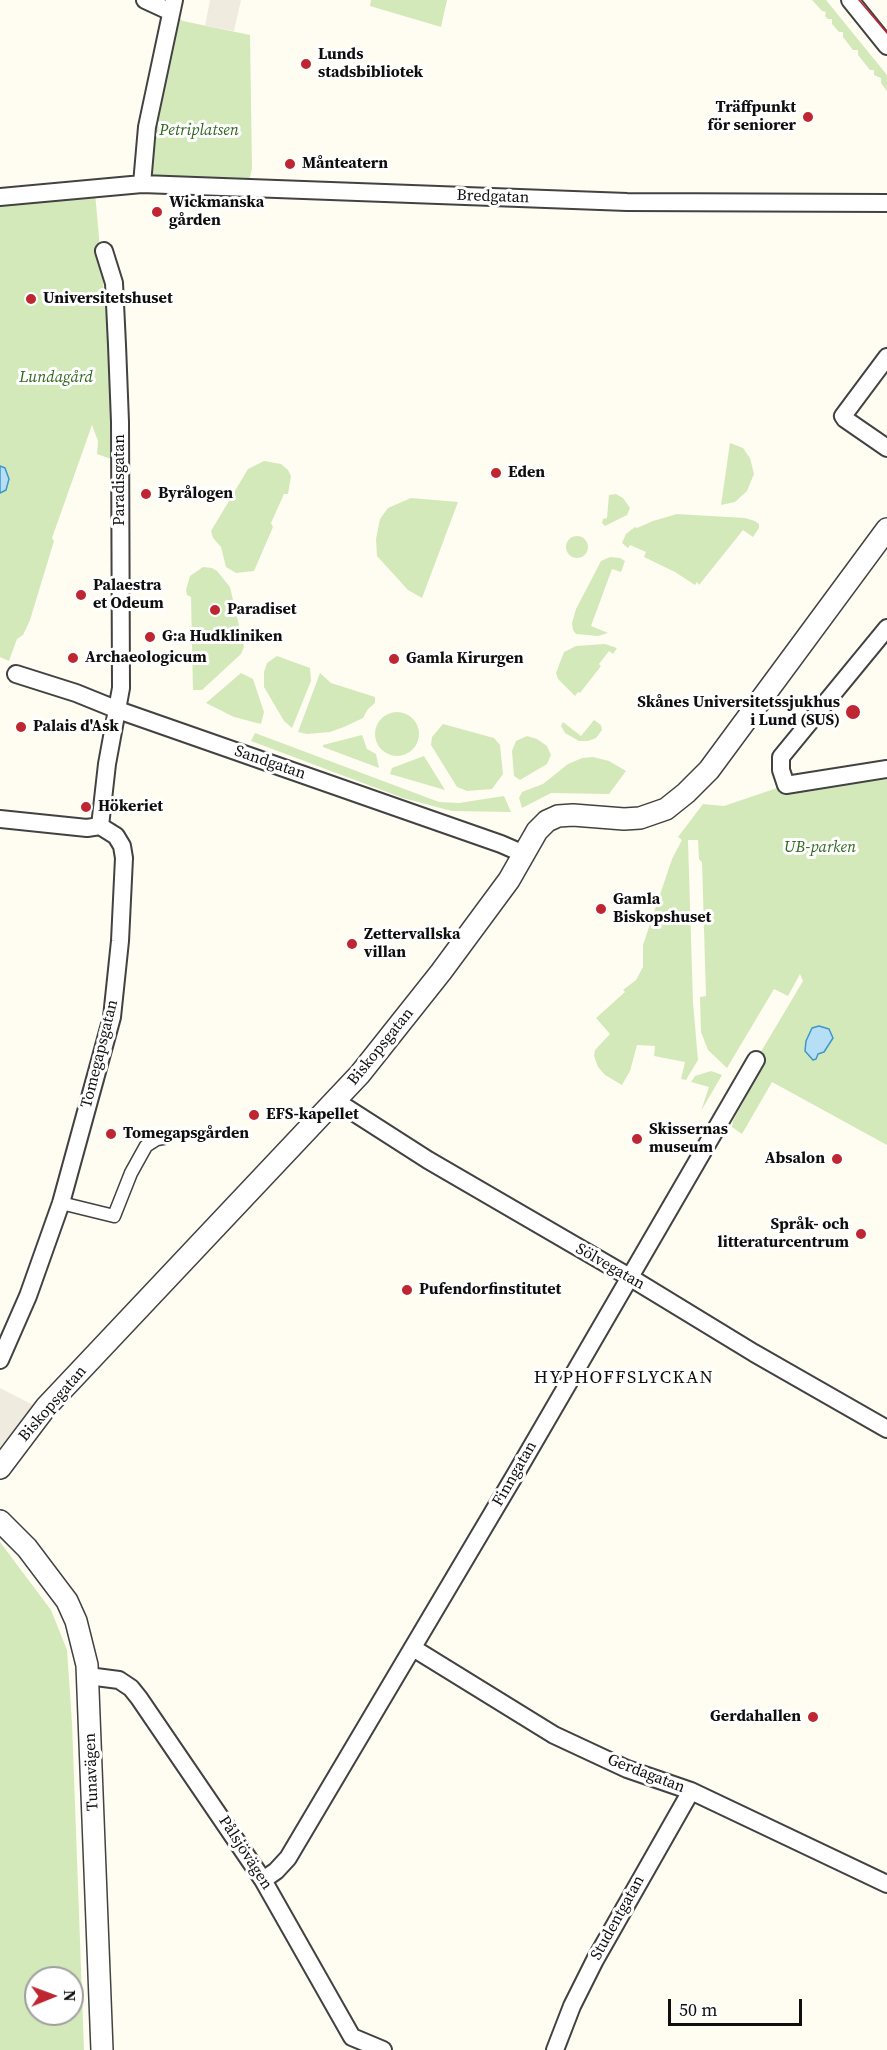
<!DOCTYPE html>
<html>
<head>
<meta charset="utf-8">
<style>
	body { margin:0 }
	#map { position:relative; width:887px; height:2050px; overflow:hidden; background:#fffcf1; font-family:"Source Serif 4",serif }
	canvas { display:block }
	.north { position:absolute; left:24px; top:1966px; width:60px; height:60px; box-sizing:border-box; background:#fff; border:2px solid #9f9f9f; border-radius:50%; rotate:89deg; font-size:16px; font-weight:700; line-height:24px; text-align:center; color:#0f0f0f }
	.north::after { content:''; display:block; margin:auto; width:21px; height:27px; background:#be2732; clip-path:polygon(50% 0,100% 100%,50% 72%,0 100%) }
	.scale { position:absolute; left:668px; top:1999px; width:134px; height:27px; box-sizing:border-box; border:3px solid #0f0f0f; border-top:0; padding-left:8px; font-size:18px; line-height:21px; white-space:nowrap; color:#0f0f0f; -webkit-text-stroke:4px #fff; paint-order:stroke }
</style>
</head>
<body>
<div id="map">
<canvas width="887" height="2050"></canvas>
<div class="north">N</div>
<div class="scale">50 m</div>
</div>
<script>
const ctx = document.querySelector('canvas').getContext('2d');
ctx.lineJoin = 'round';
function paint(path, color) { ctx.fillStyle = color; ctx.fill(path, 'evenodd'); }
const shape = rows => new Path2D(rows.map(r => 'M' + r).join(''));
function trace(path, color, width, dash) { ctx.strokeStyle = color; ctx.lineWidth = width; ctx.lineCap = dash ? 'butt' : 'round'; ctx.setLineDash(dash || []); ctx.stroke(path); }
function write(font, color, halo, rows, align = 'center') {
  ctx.font = font + ' "Source Serif 4",serif'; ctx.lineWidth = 6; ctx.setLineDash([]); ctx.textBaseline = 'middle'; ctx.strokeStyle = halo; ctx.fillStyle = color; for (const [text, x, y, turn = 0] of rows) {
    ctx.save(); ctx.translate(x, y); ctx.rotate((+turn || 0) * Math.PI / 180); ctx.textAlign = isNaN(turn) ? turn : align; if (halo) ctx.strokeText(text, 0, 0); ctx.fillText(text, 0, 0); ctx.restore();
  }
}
paint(shape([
	[371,0,447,0,441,27,370,6],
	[812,0,826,0,887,75,887,91,881,83,881,78,874,75,874,70,870,70,858,55,858,50,853,50,843,37,843,32,839,32,832,24,832,19,828,19,825,16,826,12,822,11],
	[171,12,183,21,250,35,252,168,248,187,142,184],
	[95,193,115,415,110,416,111,459,97,454,98,441,92,425,52,538,54,541,30,620,23,635,17,639,9,661,0,657,0,203],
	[730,443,743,448,750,458,754,474,747,491,735,502,721,505],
	[264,461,281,464,288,470,291,476,288,494,284,494,271,523,273,527,254,571,236,573,226,567,221,547,213,538,211,531,248,469],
	[616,494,623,498,630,508,627,515,605,526,602,523,603,519,607,518,609,495],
	[411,498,458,502,422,598,408,590,377,556,376,539,380,519,388,508],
	[677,514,745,518,755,521,759,524,759,528,753,537,743,530,699,585,697,582,695,585,675,572,644,557,646,552,630,545,628,548,622,543,626,534,635,527,637,528,653,521],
	'566 547a11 11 0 1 1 22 0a11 11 0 1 1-22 0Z',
	[610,557,620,558,625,561,621,572,612,569,591,626,608,633,598,636,576,634,573,630,572,623,576,609,601,561],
	[203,567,212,568,217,571,230,587,244,647,241,654,202,690,193,690,191,597,187,595,186,590,190,576],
	[605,644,617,648,613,654,609,651,599,664,601,666,580,693,578,692,575,696,558,679,556,673,564,652,576,646],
	[277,656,310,668,311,681,292,728,284,721,264,687,264,672,267,663],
	[241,673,253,679,264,712,261,724,234,717,206,703],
	[320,673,331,683,375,697,375,703,368,709,363,718,344,727,330,732,307,734,298,732],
	'375 734a22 22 0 1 1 44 0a22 22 0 1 1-44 0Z',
	[594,720,601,725,602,730,596,738,588,741,579,741,565,733,561,726,563,722,581,736],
	[443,724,494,738,500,745,503,774,492,789,467,791,457,787,431,745,432,737],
	[255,733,439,802,459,803,504,796,511,812,452,811,403,798,251,741],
	[362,735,367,749,376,754,379,768,323,747,323,745],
	[527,736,537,739,547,746,551,755,547,764,520,780,514,776,512,751,516,741],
	[424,756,445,790,390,774,392,768],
	[593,757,609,761,626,771,609,794,551,793,522,808,519,798,522,792,543,784,568,764,582,758],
	[887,769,887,1145,772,1082,742,1134,732,1127,733,1121,763,1065,756,1060,803,981,800,974,788,996,774,989,727,1068,708,1050,701,1032,700,997,706,996,702,862,699,859,698,840,688,840,693,1003,698,1060,686,1080,681,1079,685,1062,654,1056,655,1046,637,1045,630,1071,622,1085,605,1075,598,1067,594,1056,595,1050,610,1034,596,1018,625,992,623,990,636,980,643,967,643,945,672,859,682,840,678,837,703,804,724,806,786,785],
	[711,1071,722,1075,701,1111,709,1087,691,1082,695,1076],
	[0,1542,51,1610,67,1650,72,1723,84,2050,0,2050],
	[36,1978,72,1978,72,2014,36,2014]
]), '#d4e9ba');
paint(shape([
	[210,0,241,0,234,31,205,26],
	[0,1388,35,1406,0,1447]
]), '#efebdf');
const water = shape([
	[0,466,5,468,9,479,6,490,0,493,0,466],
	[819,1026,829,1029,833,1038,824,1052,818,1054,816,1059,813,1060,805,1051,806,1041,812,1028,819,1026]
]);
paint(water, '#b6dff6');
trace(water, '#3e97cc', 1.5);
const pedestrian = shape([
	[61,1203,114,1216,131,1173,146,1146,157,1139,168,1137]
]);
const minor = shape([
	[145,0,171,12],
	[850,0,887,46],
	[142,184,147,127,174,0],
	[0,197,142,184,627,202,887,203],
	[887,357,843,416,845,419,887,448],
	[887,628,781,757,781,770,786,785,887,769],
	[16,674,76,693,118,710,501,844,524,854],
	[0,819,87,828,100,826],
	[100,826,107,764,121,688,120,422,117,345,114,283,104,251],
	[336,1101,428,1160,631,1278,754,1353,887,1429],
	[0,1360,28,1296,61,1203,112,1017,120,941,124,858,122,846,116,836,100,826],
	[413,1648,554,1735,627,1769,691,1791,887,1884],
	[88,1676,119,1680,131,1688,139,1698,263,1880,352,2037,383,2050],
	[263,1880,276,1871,288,1858,515,1475,756,1060],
	[555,2050,572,2006,595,1960,691,1791]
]);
const tertiary = shape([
	[0,1468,46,1407,360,1074,441,972,509,880,537,831,547,821,558,816,573,815,624,819,640,818,666,809,686,793,709,770,887,529],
	[0,1521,27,1548,67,1601,76,1621,87,1665,102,2050]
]);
trace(pedestrian, '#424242', 15);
trace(minor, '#424242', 20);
trace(tertiary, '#424242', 24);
trace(pedestrian, '#fff', 12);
trace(minor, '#fff', 16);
trace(tertiary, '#fff', 21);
trace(shape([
	[859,0,887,33]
]), '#be2732', 1.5);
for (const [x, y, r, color] of [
	[306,64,6,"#be2732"],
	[808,117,6,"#be2732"],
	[290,164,6,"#be2732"],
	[157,212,6,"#be2732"],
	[31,299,6,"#be2732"],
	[496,473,6,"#be2732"],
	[146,494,6,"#be2732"],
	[81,595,6,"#be2732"],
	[215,610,6,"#be2732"],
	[150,637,6,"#be2732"],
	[73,658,6,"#be2732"],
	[394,659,6,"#be2732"],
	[853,712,8,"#be2732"],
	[21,727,6,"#be2732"],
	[86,807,6,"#be2732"],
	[601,909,6,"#be2732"],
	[352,944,6,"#be2732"],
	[254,1115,6,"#be2732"],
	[111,1134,6,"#be2732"],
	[637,1139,6,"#be2732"],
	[837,1159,6,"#be2732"],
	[861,1234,6,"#be2732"],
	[407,1290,6,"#be2732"],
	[813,1717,6,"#be2732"]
]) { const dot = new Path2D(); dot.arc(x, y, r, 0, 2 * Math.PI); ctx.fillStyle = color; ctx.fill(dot); trace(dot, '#fff', 2); }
write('bold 16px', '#0f0f0f', '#fff', [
	["Lunds",318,55],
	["stadsbibliotek",318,73],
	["Träffpunkt",796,108,"right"],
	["för seniorer",796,126,"right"],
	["Månteatern",302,164],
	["Wickmanska",169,203],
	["gården",169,221],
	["Universitetshuset",43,299],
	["Eden",508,473],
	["Byrålogen",158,494],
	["Palaestra",93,586],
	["et Odeum",93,604],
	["Paradiset",227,610],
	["G:a Hudkliniken",162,637],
	["Archaeologicum",85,658],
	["Gamla Kirurgen",406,659],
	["Skånes Universitetssjukhus",840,703,"right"],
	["i Lund (SUS)",840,721,"right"],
	["Palais d'Ask",33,727],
	["Hökeriet",98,807],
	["Gamla",613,900],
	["Biskopshuset",613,918],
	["Zettervallska",364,935],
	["villan",364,953],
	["EFS-kapellet",266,1115],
	["Skissernas",649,1130],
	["museum",649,1148],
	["Tomegapsgården",123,1134],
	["Absalon",825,1159,"right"],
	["Språk- och",849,1225,"right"],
	["litteraturcentrum",849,1243,"right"],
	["Pufendorfinstitutet",419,1290],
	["Gerdahallen",801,1717,"right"]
], 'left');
write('italic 16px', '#30671f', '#fff', [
	["Petriplatsen",199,131],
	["Lundagård",56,378],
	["UB-parken",820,848]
]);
write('16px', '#0f0f0f', '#fff', [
	["Bredgatan",493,197,2],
	["Paradisgatan",120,480,-90],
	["Sandgatan",270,763,19],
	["Biskopsgatan",381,1047,-51],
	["Tomegapsgatan",100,1054,-76],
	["Sölvegatan",610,1267,30],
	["Biskopsgatan",53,1404,-49],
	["Finngatan",515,1474,-60],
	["Tunavägen",92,1772,-92],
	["Gerdagatan",646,1774,21],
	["Pålsjövägen",245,1853,57],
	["Studentgatan",618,1918,-61]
]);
ctx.letterSpacing = '1.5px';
write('18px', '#0f0f0f', '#fff', [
	["HYPHOFFSLYCKAN",624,1378]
]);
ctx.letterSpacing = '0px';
</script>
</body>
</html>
